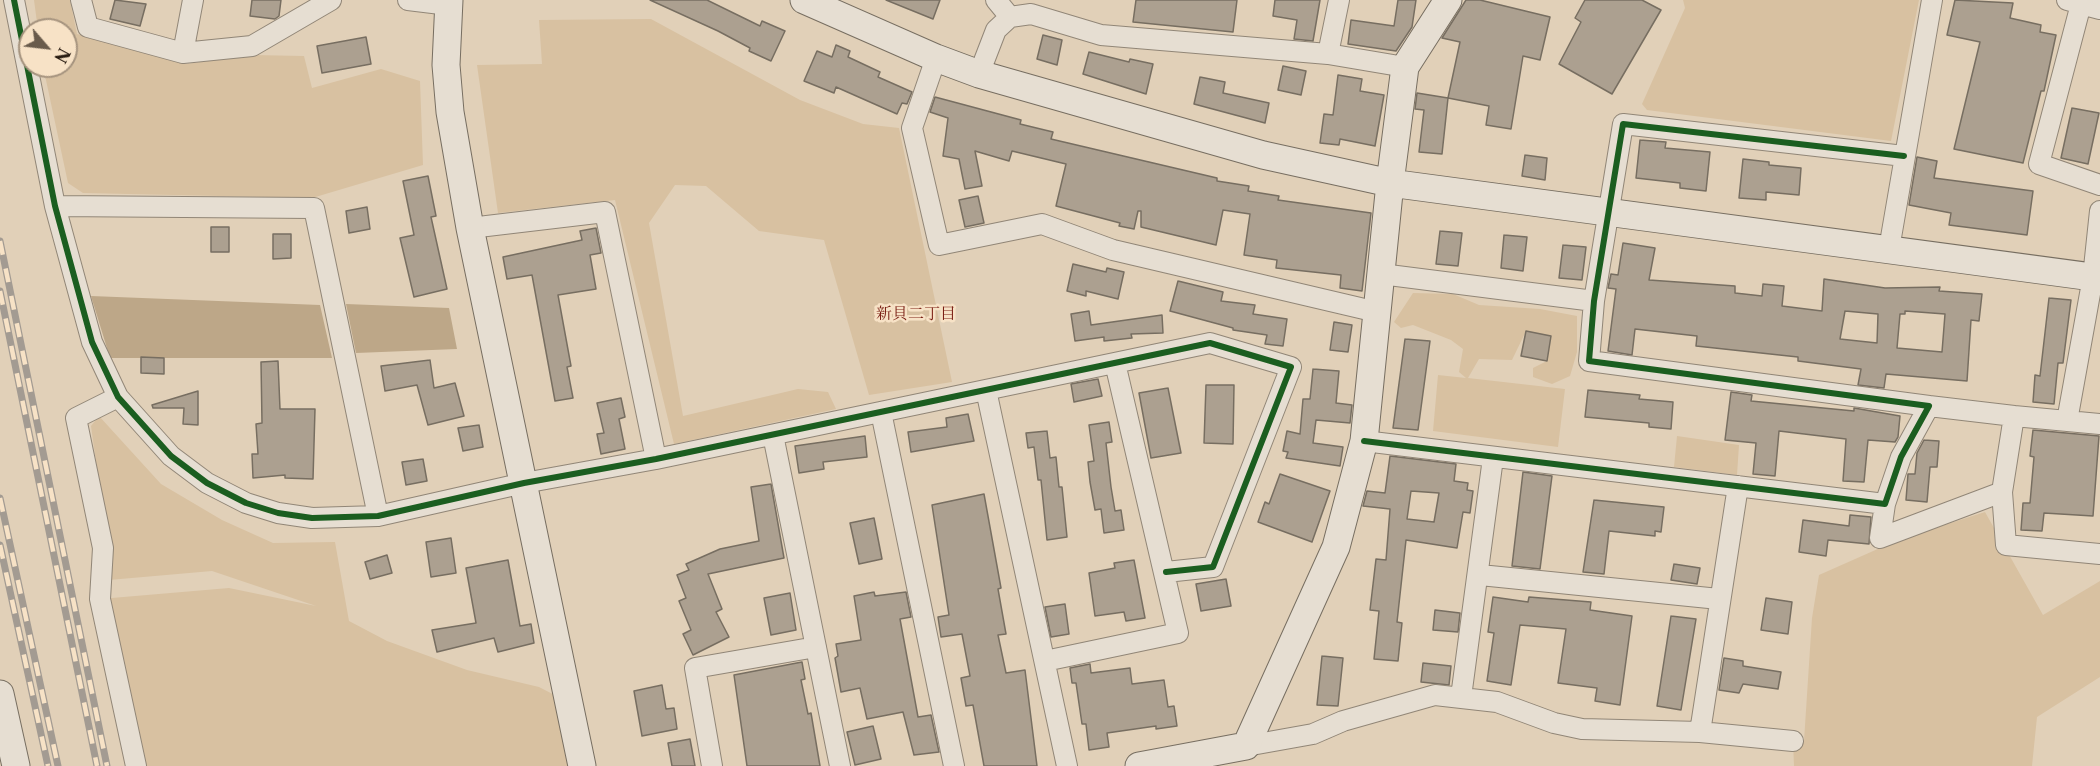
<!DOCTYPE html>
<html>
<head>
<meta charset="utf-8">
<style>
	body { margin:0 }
	#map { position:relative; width:2100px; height:766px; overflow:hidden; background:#e1d0b8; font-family:"Libre Caslon Text",serif }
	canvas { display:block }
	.north { position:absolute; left:18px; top:18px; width:60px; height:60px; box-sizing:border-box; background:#f7e2c6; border:2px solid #a5937e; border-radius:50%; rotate:118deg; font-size:16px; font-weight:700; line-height:24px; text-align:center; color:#291c11 }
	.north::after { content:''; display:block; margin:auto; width:21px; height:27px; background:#695b4b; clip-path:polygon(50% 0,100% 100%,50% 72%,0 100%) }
</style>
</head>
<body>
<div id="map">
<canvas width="2100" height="766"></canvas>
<div class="north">N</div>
</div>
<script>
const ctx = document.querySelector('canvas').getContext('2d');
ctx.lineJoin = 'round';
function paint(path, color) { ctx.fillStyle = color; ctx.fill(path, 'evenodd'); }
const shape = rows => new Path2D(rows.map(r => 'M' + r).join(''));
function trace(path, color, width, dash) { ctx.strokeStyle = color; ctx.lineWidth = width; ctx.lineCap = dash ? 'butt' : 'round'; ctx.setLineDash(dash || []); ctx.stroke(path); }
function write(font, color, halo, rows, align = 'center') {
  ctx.font = font + ' "Libre Caslon Text","Noto Serif JP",serif'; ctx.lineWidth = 5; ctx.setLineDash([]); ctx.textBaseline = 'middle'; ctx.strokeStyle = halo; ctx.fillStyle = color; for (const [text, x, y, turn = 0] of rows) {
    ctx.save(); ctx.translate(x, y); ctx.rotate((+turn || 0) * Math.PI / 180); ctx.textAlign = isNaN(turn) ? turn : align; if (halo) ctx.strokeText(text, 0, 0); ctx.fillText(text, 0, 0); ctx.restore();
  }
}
paint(shape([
	[34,0,70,0,77,34,186,64,252,55,304,56,312,88,381,69,420,81,423,165,312,198,83,193,68,183,43,66,66,66,66,30,38,30],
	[1683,0,1919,0,1891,141,1647,110,1642,104,1685,8],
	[651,19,800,100,863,124,899,128,952,382,869,395,824,240,759,231,706,186,675,185,649,223,683,416,798,389,828,392,836,409,674,444,615,200,498,213,477,65,542,64,539,20],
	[1413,293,1453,294,1479,305,1540,309,1577,316,1577,352,1570,376,1552,384,1533,377,1533,368,1547,361,1551,336,1526,331,1512,360,1479,359,1468,378,1565,389,1558,447,1433,431,1438,375,1466,378,1459,372,1463,349,1451,340,1413,325,1401,328,1394,322],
	[99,416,161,484,222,520,273,543,335,542,349,621,387,641,467,670,539,687,570,703,582,766,141,766,100,599,229,588,316,606,212,571,109,580,108,549,91,426],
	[1677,436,1739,445,1737,475,1674,467],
	[1985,512,2043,615,2100,581,2100,677,2037,717,2032,766,1794,766,1793,741,1804,741,1812,618,1819,575,1898,540]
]), '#d8c1a1');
paint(shape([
	[91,296,320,305,332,358,110,358],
	[346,304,449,308,457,349,356,353]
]), '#bda788');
const building = shape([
	[115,0,146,4,140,26,110,19,115,0],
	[252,0,281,0,279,16,275,19,250,16,252,0],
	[650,0,707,0,760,26,762,21,785,31,771,61,749,51,750,48,718,31,650,0],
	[886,0,940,0,933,19,886,0],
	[1136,0,1237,0,1233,32,1133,22,1136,0],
	[1275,0,1320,0,1313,41,1294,39,1297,20,1273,16,1275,0],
	[1398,0,1416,0,1412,27,1396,51,1348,44,1351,20,1394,26,1398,0],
	[1466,0,1480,0,1550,17,1540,60,1523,56,1511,129,1486,125,1489,106,1448,98,1460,42,1442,38,1466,0],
	[1585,0,1642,0,1661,10,1612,94,1559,64,1581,22,1575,18,1585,0],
	[1955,0,2013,3,2010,18,2041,25,2040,32,2056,35,2044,91,2041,91,2023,163,1954,149,1980,42,1947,35,1955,0],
	[1043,35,1062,40,1057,65,1037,59,1043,35],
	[366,37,371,64,322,73,317,46,366,37],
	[836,45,850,51,848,57,880,72,878,77,912,92,907,104,902,103,897,114,836,87,834,93,804,81,817,51,832,57,836,45],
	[1089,52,1129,62,1130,59,1153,64,1146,94,1083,74,1089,52],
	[1283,66,1306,71,1301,95,1278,90,1283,66],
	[1338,75,1362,79,1360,91,1384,95,1375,146,1340,139,1339,145,1320,143,1324,114,1333,115,1338,75],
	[1200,77,1225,82,1223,93,1269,103,1265,123,1194,104,1200,77],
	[1417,93,1448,98,1442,154,1419,152,1424,110,1415,109,1417,93],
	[935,97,1021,120,1020,124,1053,132,1051,139,1217,178,1217,181,1249,186,1248,191,1279,196,1278,200,1371,213,1362,291,1340,288,1341,275,1276,268,1277,260,1244,255,1250,214,1223,210,1216,245,1141,227,1141,211,1138,211,1134,229,1119,226,1120,223,1056,206,1066,164,1012,151,1009,161,975,151,982,186,965,189,959,159,943,156,948,118,930,112,935,97],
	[2072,108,2099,113,2088,164,2061,158,2072,108],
	[1640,140,1666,142,1665,148,1710,152,1706,191,1680,188,1680,183,1636,178,1640,140],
	[1525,155,1547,158,1545,180,1522,176,1525,155],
	[1917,157,1937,161,1934,178,2033,191,2027,235,1949,225,1951,213,1909,205,1917,157],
	[1743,159,1769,162,1769,165,1801,168,1799,195,1766,192,1766,200,1739,198,1743,159],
	[428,176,436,216,431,217,447,289,414,297,400,238,414,235,403,181,428,176],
	[978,196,984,223,965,227,959,200,978,196],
	[367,207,370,229,349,233,346,211,367,207],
	[211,227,229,227,229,252,211,252,211,227],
	[596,228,601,253,590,255,596,289,558,295,571,366,567,367,573,398,555,401,532,275,507,279,503,257,582,240,580,231,596,228],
	[1440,231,1462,233,1458,266,1436,264,1440,231],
	[273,234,291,234,291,258,273,259,273,234],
	[1504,235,1527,237,1523,271,1501,268,1504,235],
	[1623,243,1655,248,1649,280,1735,286,1735,293,1762,296,1763,284,1784,286,1782,306,1822,311,1824,279,1885,288,1940,287,1939,291,1982,294,1979,321,1971,320,1967,381,1886,374,1884,388,1858,385,1861,369,1798,361,1798,357,1696,346,1697,336,1635,329,1632,355,1608,351,1616,289,1608,288,1611,274,1618,275,1623,243],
	[1845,311,1878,314,1877,343,1840,339,1845,311],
	[1905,311,1945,314,1942,352,1897,348,1900,314,1905,314,1905,311],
	[1563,245,1586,247,1582,280,1559,278,1563,245],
	[1073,264,1106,272,1107,268,1124,272,1118,299,1086,291,1086,296,1067,291,1073,264],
	[1178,281,1223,292,1221,301,1255,305,1253,314,1287,319,1283,346,1265,344,1267,335,1233,330,1233,328,1170,311,1178,281],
	[2049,298,2071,300,2063,363,2058,363,2054,404,2033,402,2035,375,2040,376,2049,298],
	[1089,311,1091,325,1162,315,1163,333,1131,334,1132,338,1104,341,1104,337,1075,341,1071,314,1089,311],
	[1334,322,1352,325,1348,352,1330,350,1334,322],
	[1526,331,1551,336,1547,361,1521,356,1526,331],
	[1405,339,1430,341,1418,430,1393,428,1405,339],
	[141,357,164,358,164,374,141,373,141,357],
	[430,360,434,388,455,383,464,416,428,425,417,385,385,391,381,366,430,360],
	[278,361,280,409,315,409,313,479,285,478,285,475,253,478,252,454,258,454,256,424,262,423,261,362,278,361],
	[1313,369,1339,371,1336,403,1352,405,1350,423,1316,420,1313,443,1343,447,1340,466,1286,458,1288,452,1283,451,1287,431,1300,434,1303,399,1310,399,1313,369],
	[1098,379,1102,396,1074,402,1071,384,1098,379],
	[1206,385,1234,385,1233,444,1204,443,1206,385],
	[1168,388,1181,453,1151,458,1139,393,1168,388],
	[1588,390,1640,395,1639,399,1673,402,1671,429,1649,427,1649,423,1585,417,1588,390],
	[198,391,198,425,183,424,184,408,153,408,152,405,198,391],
	[1731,392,1752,395,1751,401,1854,411,1854,408,1900,416,1898,437,1895,442,1868,440,1864,482,1843,481,1846,439,1779,431,1775,476,1753,474,1756,443,1725,440,1731,392],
	[621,398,625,417,619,419,625,449,601,454,597,434,604,433,597,403,621,398],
	[968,414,974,441,911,452,908,432,947,427,946,418,968,414],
	[1109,422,1112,442,1106,443,1111,487,1115,511,1121,510,1124,530,1104,533,1101,509,1095,510,1090,482,1088,462,1094,461,1089,425,1109,422],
	[479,425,483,447,463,451,458,428,479,425],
	[2033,430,2099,436,2093,516,2044,513,2042,531,2021,530,2023,503,2030,503,2034,457,2030,456,2033,430],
	[1047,431,1050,458,1056,457,1059,487,1062,487,1067,537,1047,540,1041,480,1038,480,1034,447,1028,448,1026,433,1047,431],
	[865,436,867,457,823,462,824,469,799,473,795,446,865,436],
	[1924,440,1939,441,1937,467,1930,467,1927,502,1906,500,1908,474,1915,474,1917,453,1924,440],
	[1390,456,1456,464,1454,481,1468,483,1467,490,1473,491,1470,513,1463,512,1457,548,1406,540,1397,622,1402,623,1398,661,1374,659,1379,611,1370,610,1376,559,1386,560,1390,509,1363,506,1367,491,1385,493,1390,456],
	[1411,491,1439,493,1434,522,1407,519,1411,491],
	[423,459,427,481,406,485,402,462,423,459],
	[1523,472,1552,476,1540,569,1512,566,1523,472],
	[1280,474,1330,491,1312,542,1258,522,1265,502,1269,504,1280,474],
	[771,484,784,558,708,574,722,609,716,612,729,637,693,655,683,634,691,630,679,601,686,598,677,575,689,570,686,564,720,549,759,541,751,487,771,484],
	[984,494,1001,588,998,589,1006,634,998,635,1006,673,1025,670,1037,766,984,766,973,705,966,706,961,678,970,676,962,634,941,637,938,617,949,615,932,505,984,494],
	[1594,500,1664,507,1661,532,1655,531,1655,536,1609,531,1604,574,1583,572,1594,500],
	[1850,515,1871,517,1869,544,1828,540,1826,556,1799,552,1803,520,1849,526,1850,515],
	[874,518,882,559,859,564,850,523,874,518],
	[451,538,456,573,431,577,426,542,451,538],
	[387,555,392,573,370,579,365,562,387,555],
	[508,560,520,626,531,624,534,643,498,652,494,638,437,652,432,630,476,623,466,568,508,560],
	[1134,560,1145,618,1126,621,1124,612,1095,616,1089,573,1115,568,1114,563,1134,560],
	[1674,564,1700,568,1697,584,1671,580,1674,564],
	[1226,579,1231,606,1201,611,1196,584,1226,579],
	[874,592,875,596,906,592,911,617,900,619,918,717,931,715,939,752,914,755,903,712,867,719,860,688,841,692,835,658,838,656,836,644,861,640,854,596,874,592],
	[790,593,796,630,771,635,764,598,790,593],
	[1493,597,1528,602,1529,597,1591,602,1590,610,1632,616,1620,705,1595,701,1597,688,1558,683,1566,629,1520,625,1511,685,1487,681,1494,633,1488,632,1493,597],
	[1766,598,1792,602,1788,634,1761,630,1766,598],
	[1065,604,1069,634,1051,637,1045,607,1065,604],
	[1435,610,1460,613,1458,632,1433,630,1435,610],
	[1671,616,1696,619,1681,710,1657,706,1671,616],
	[1322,656,1343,658,1338,706,1317,705,1322,656],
	[1724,658,1743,661,1743,666,1781,672,1778,689,1743,684,1739,693,1719,690,1724,658],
	[802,662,805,679,801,680,808,714,811,713,820,766,747,766,734,675,802,662],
	[1423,663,1451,666,1449,685,1421,682,1423,663],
	[1090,664,1091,673,1130,668,1132,684,1164,680,1168,707,1174,706,1177,726,1156,729,1156,726,1107,733,1109,747,1089,750,1086,724,1082,724,1076,683,1072,683,1070,668,1090,664],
	[662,685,666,709,674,708,677,729,642,736,634,691,662,685],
	[873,726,881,759,855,765,847,732,873,726],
	[690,739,695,766,672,766,668,743,690,739]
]);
paint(building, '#aca090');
trace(building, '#776e61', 1.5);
const street = shape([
	[14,0,55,206,92,342,118,397,171,456,207,483,246,503,278,513,312,518,378,516,524,483,656,459,1210,343,1291,367,1213,567,1166,572],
	[81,0,88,27,183,53,252,46,331,0],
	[408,0,449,5],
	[996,0,1010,17],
	[2067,0,2081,4,2039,164,2100,185],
	[2081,4,2100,9],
	[183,53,193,0],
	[1328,54,1339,0],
	[936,58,912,128,939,245,1042,224,1113,250,1377,312],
	[979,74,996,30,1010,17,1031,14,1101,35,1328,54,1405,67],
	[55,206,314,208,378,516],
	[470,228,605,212,656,459],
	[1889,249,1932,0],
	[1381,274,1594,301],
	[986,390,1067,766],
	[118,397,76,418,103,548,100,599,136,766],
	[1929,406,2014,416],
	[881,412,954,766],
	[2067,421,2093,277,2100,211],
	[2100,424,2014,416,2002,492,2006,545,2100,554],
	[773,435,840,766],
	[1364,441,1885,504,1901,457,1929,406,1589,361,1594,301,1623,124,1904,156],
	[1885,504,1880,538,2002,492],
	[1480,575,1719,599],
	[1045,661,1178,633,1115,363],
	[1461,697,1493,458],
	[1700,732,1738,486],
	[1246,746,1313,734,1343,721,1435,695,1497,702,1554,723,1582,729,1700,732,1793,741],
	[712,766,695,668,816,647]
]);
const secondary = shape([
	[449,0,446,65,450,112,470,228,582,766],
	[804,0,936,58,979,74,1263,155,1390,183,2100,278],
	[0,694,16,766],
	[1139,766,1246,746,1336,547,1364,441,1390,183,1405,67,1448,0]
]);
trace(street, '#918677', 22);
trace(secondary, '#776e61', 29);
trace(street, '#e6ded2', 20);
trace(secondary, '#e6ded2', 27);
const rail = shape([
	[0,241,107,766],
	[0,291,97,766],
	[0,498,58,766],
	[0,545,48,766]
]);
trace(rail, '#a39b92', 7);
trace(rail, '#f7e2c6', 4.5, [14]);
trace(shape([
	[14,0,55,206,92,342,118,397,171,456,207,483,246,503,278,513,312,518,378,516,524,483,656,459,1210,343,1291,367,1213,567,1166,572],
	[1364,441,1885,504,1901,457,1929,406,1589,361,1594,301,1623,124,1904,156]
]), '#1b5e20', 6);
write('16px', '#7a1f14', '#f7e2c6', [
	["新貝二丁目",916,314]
]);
</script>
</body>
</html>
